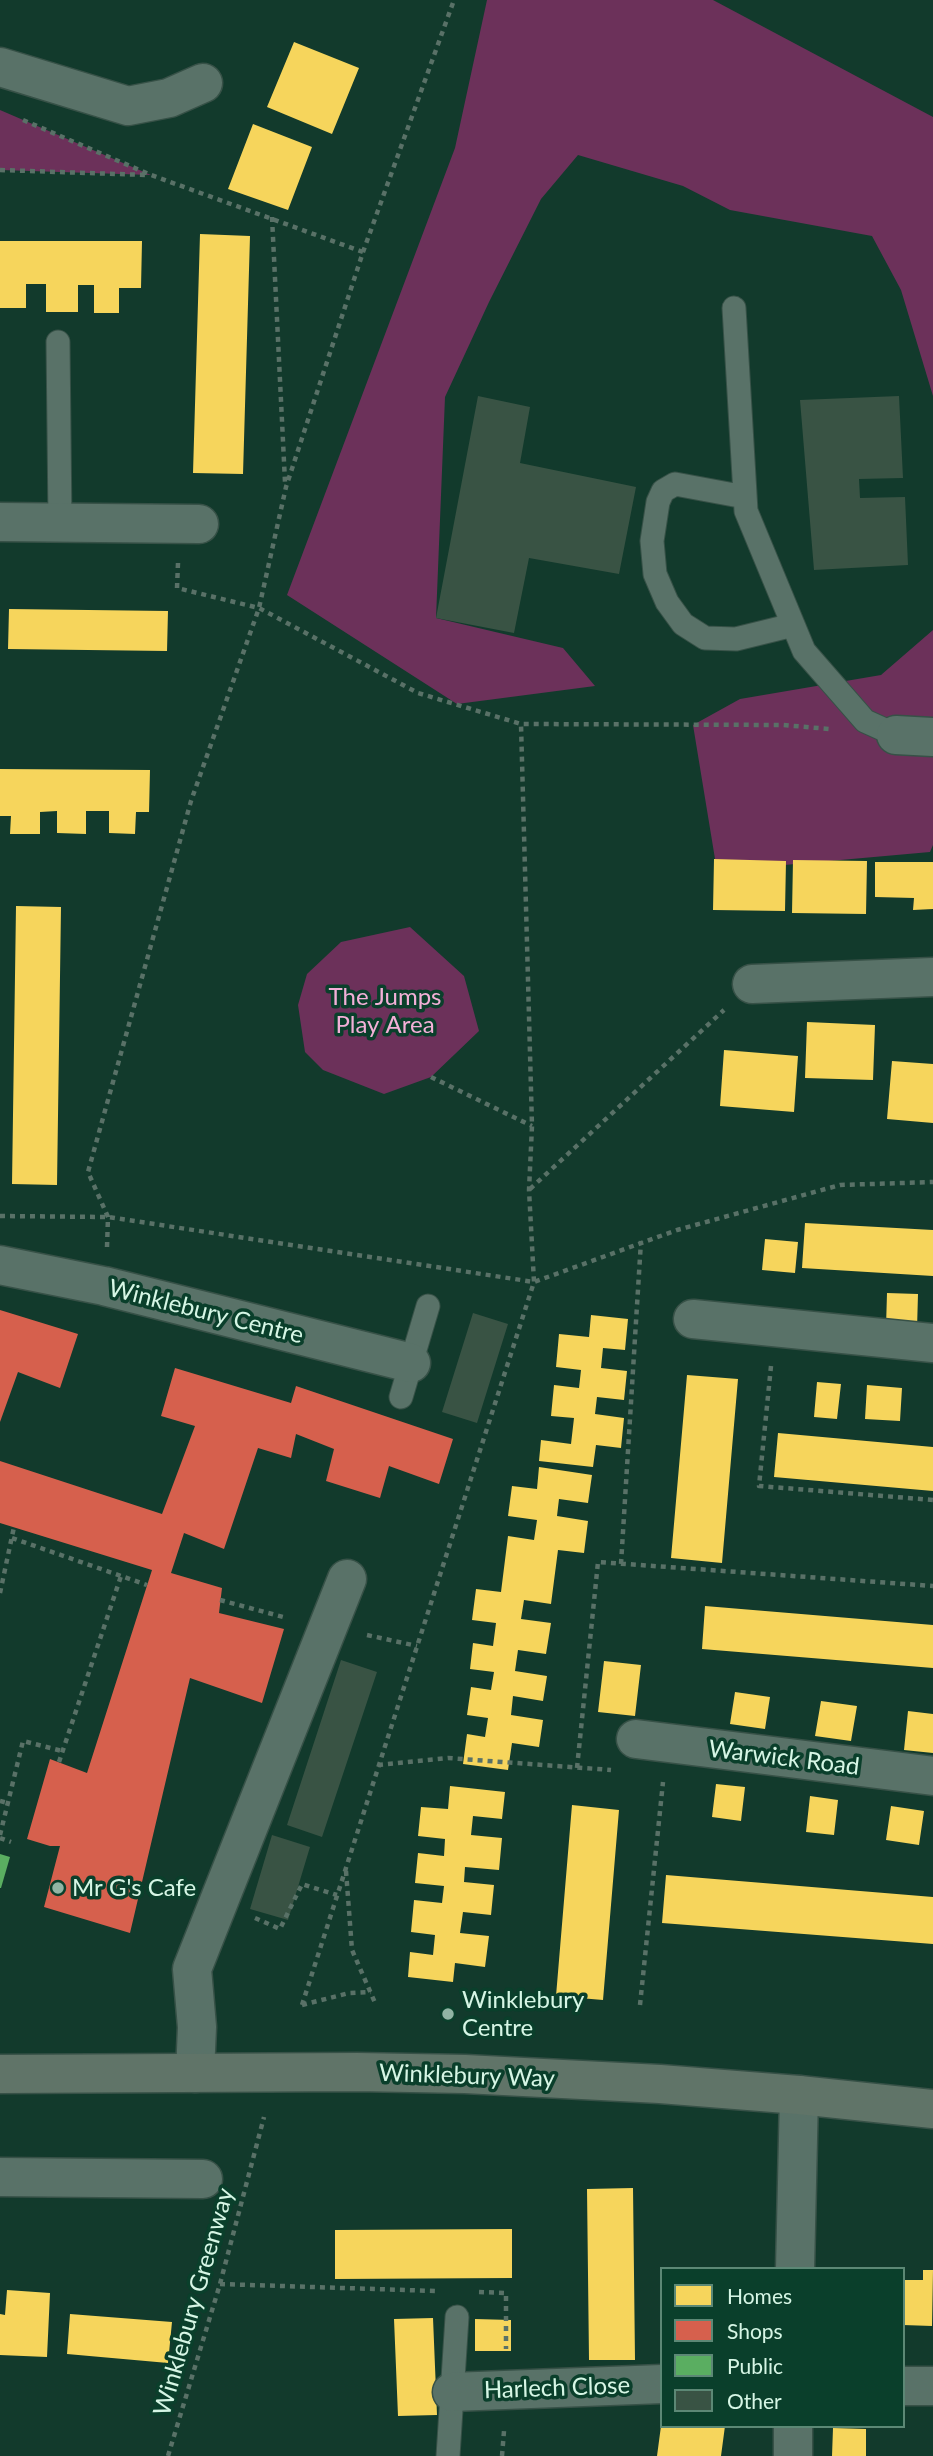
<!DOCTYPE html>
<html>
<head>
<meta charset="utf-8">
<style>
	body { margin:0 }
	#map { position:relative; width:933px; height:2456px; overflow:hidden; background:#123a2c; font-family:Lato,sans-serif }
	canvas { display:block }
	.legend { position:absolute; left:660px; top:2267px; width:245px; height:161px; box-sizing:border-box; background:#0a3f2b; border:2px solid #5c8875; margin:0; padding:9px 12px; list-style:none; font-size:21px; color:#d6f6e5 }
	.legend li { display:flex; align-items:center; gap:14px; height:35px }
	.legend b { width:35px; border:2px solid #5c8875 }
</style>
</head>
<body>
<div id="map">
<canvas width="933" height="2456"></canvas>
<ul class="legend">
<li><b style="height:19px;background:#f6d55c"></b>Homes</li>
<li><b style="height:19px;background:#d6604d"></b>Shops</li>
<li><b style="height:19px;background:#5aae61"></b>Public</li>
<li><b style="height:19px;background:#395344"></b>Other</li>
</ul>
</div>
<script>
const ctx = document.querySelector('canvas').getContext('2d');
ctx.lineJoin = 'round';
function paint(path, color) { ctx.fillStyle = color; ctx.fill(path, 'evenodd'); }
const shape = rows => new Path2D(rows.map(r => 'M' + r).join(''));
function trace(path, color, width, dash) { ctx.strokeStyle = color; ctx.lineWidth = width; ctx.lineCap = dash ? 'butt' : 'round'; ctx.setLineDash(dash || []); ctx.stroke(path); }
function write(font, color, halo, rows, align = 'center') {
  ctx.font = font + ' Lato,sans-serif'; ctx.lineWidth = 7; ctx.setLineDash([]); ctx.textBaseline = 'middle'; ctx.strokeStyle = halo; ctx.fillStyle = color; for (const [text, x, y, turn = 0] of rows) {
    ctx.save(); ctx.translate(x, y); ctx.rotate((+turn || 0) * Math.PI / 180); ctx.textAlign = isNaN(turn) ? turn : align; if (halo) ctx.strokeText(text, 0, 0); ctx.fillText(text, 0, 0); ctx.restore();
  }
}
paint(shape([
	[487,0,713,0,933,117,933,396,901,290,872,236,730,210,683,186,578,155,541,199,489,302,445,397,436,618,563,648,595,686,457,704,287,595,455,148],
	[0,110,151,175,0,170],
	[933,630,933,845,930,852,717,871,693,725,740,699,881,675],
	[410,927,464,976,479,1031,431,1077,384,1094,323,1070,305,1052,298,1005,307,974,341,942]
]), '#6c315a');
paint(shape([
	[294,42,359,68,332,134,267,107],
	[253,124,312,147,288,210,228,189],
	[200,234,250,236,243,474,193,473],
	[0,241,142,241,141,288,119,288,119,313,94,313,94,285,78,285,78,312,46,312,46,284,26,284,26,308,0,308],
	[9,609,168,611,167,651,8,649],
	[0,769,150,770,149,812,136,812,135,834,109,833,109,811,86,811,86,834,57,833,57,811,40,812,40,834,10,834,11,816,0,816],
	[714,859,786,861,785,911,713,910],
	[793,860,867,861,866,914,792,913],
	[875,862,933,862,933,909,913,910,914,898,875,897],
	[16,906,61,907,57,1185,12,1184],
	[807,1022,875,1025,873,1080,805,1078],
	[724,1050,798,1056,794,1112,720,1106],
	[892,1061,933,1064,933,1123,887,1119],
	[805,1223,933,1230,933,1276,802,1268],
	[765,1239,798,1242,795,1273,762,1270],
	[887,1293,918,1294,917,1329,886,1327],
	[591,1315,628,1319,625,1350,603,1348,601,1368,627,1371,624,1400,597,1397,595,1414,624,1418,621,1448,596,1445,593,1467,539,1461,541,1440,571,1444,574,1418,551,1416,554,1385,579,1388,581,1370,556,1367,559,1334,589,1337],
	[687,1375,738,1379,722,1563,671,1558],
	[817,1382,841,1384,837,1419,814,1417],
	[867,1385,902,1388,900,1421,865,1419],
	[778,1433,933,1447,933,1491,774,1477],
	[539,1467,592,1475,588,1503,559,1499,557,1516,588,1521,584,1553,558,1550,551,1604,524,1600,521,1619,551,1623,546,1654,518,1650,515,1671,547,1676,543,1701,513,1696,511,1715,543,1720,539,1747,512,1743,508,1770,463,1764,467,1734,485,1737,488,1718,467,1715,471,1687,491,1690,494,1672,470,1669,473,1643,493,1646,496,1623,472,1620,476,1589,501,1592,508,1536,534,1540,537,1520,508,1516,512,1486,537,1489],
	[705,1606,933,1625,933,1668,702,1649],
	[604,1661,641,1665,635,1716,598,1712],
	[735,1692,770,1697,765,1729,730,1724],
	[821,1701,857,1706,851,1741,815,1736],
	[908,1711,933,1714,933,1753,904,1750],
	[716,1784,745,1787,741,1821,712,1817],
	[450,1786,505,1792,502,1819,473,1816,471,1835,502,1838,499,1870,465,1867,464,1882,494,1885,491,1915,463,1912,460,1933,489,1936,485,1967,455,1963,453,1982,408,1977,410,1952,433,1955,435,1935,411,1932,414,1900,442,1903,444,1886,415,1883,418,1853,444,1856,445,1839,418,1836,421,1807,448,1809],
	[810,1796,838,1800,834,1835,806,1832],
	[572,1805,619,1810,603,2000,556,1996],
	[891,1806,924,1811,919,1845,886,1840],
	[666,1875,933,1897,933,1944,662,1923],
	[633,2188,635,2360,589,2360,587,2189],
	[512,2229,512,2278,335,2279,335,2230],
	[923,2270,933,2270,932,2326,903,2325,903,2280,923,2280],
	[7,2290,50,2293,47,2357,0,2355,0,2314,5,2315],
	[70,2314,172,2322,168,2363,67,2354],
	[433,2318,437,2415,398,2416,394,2319],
	[475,2319,511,2320,511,2351,475,2351],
	[661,2426,725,2426,721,2456,657,2456],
	[833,2428,866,2429,866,2456,832,2456]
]), '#f6d55c');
paint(shape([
	[0,1310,78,1334,60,1388,18,1372,0,1422],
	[175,1368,291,1403,296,1386,453,1439,439,1484,389,1466,380,1498,326,1481,334,1449,296,1434,291,1458,258,1448,224,1549,184,1533,171,1573,222,1588,219,1613,284,1629,262,1703,190,1678,130,1933,44,1907,60,1846,50,1846,27,1839,50,1759,87,1773,152,1570,0,1523,0,1461,162,1514,195,1426,161,1416]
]), '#d6604d');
paint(shape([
	[0,1854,10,1857,1,1888,0,1888]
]), '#5aae61');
paint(shape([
	[478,396,530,407,520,463,636,487,619,574,529,558,514,633,436,618],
	[899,396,903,478,859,479,860,498,905,497,908,565,814,570,800,400],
	[473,1313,508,1324,477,1423,442,1412],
	[341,1660,377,1672,322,1837,287,1825],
	[272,1835,310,1847,288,1920,250,1909]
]), '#395344');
const lane = shape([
	[734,308,746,511,804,651,865,721,896,735],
	[58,342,60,522],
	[745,497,675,484,663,491,658,502,652,541,655,574,667,602,683,624,705,638,736,639,793,625],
	[401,1397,428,1306],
	[448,2456,457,2317]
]);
const street = shape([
	[0,67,128,106,169,98,203,83],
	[0,522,199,524],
	[896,735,933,737],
	[752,984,933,977],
	[0,1265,104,1286,411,1363],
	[693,1319,933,1343],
	[636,1739,933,1776],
	[195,2073,197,2027,192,1969,347,1579],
	[0,2177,203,2179],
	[795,2269,799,2095],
	[903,2386,933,2386],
	[452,2392,662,2384],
	[793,2426,793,2456]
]);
const secondary = shape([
	[0,2074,357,2072,465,2074,660,2084,799,2095,933,2109]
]);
trace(lane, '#375147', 25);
trace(street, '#375147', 41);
trace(secondary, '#375147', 41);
trace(shape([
	[23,120,151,175,363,252],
	[0,170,146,175],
	[272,217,285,482],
	[178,563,177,588,259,608,418,693,521,724,783,725,829,729],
	[431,1077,532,1126],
	[530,1189,724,1010],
	[0,1216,108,1217,534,1282,677,1230,840,1185,933,1182],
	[107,1247,108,1217,88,1172,191,801,259,608,286,487,363,252,454,0],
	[771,1366,759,1486,933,1500],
	[12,1538,147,1585],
	[621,1564,641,1241],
	[0,1593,14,1527],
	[220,1600,287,1618],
	[367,1635,417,1646],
	[59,1762,121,1576],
	[378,1765,448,1758,611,1770],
	[577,1768,598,1562,933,1586],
	[0,1801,8,1803],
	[0,1835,23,1741,62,1751],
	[0,1838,11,1842],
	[346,1871,352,1950,376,2005],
	[255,1918,280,1929,302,1884,337,1895],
	[302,2005,534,1282,529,1190,532,1126,521,724],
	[302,2005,349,1993,371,1992],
	[640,2005,663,1782],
	[220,2284,436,2291],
	[479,2292,506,2293,506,2349],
	[168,2456,220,2284,264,2117],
	[502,2456,504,2431]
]), '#597167', 4.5, [5, 5]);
trace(lane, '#597268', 23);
trace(street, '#597268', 38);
trace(secondary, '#607468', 38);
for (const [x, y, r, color] of [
	[58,1888,7,"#91b4a4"],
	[448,2014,7,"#91b4a4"]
]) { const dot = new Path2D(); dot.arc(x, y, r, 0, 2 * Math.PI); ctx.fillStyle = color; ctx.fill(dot); trace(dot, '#0a3f2b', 2.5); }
write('24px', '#f3b0d8', '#0a3f2b', [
	["The Jumps",385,997],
	["Play Area",385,1025]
]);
write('24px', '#d6f6e5', '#0a3f2b', [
	["Winklebury Centre",206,1312,14],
	["Warwick Road",784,1758,7],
	["Winklebury Way",467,2076,2],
	["Winklebury Greenway",194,2302,-74],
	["Harlech Close",557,2388,-2]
]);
write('24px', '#d6f6e5', '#0a3f2b', [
	["Mr G's Cafe",72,1888],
	["Winklebury",462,2000],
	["Centre",462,2028]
], 'left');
</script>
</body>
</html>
